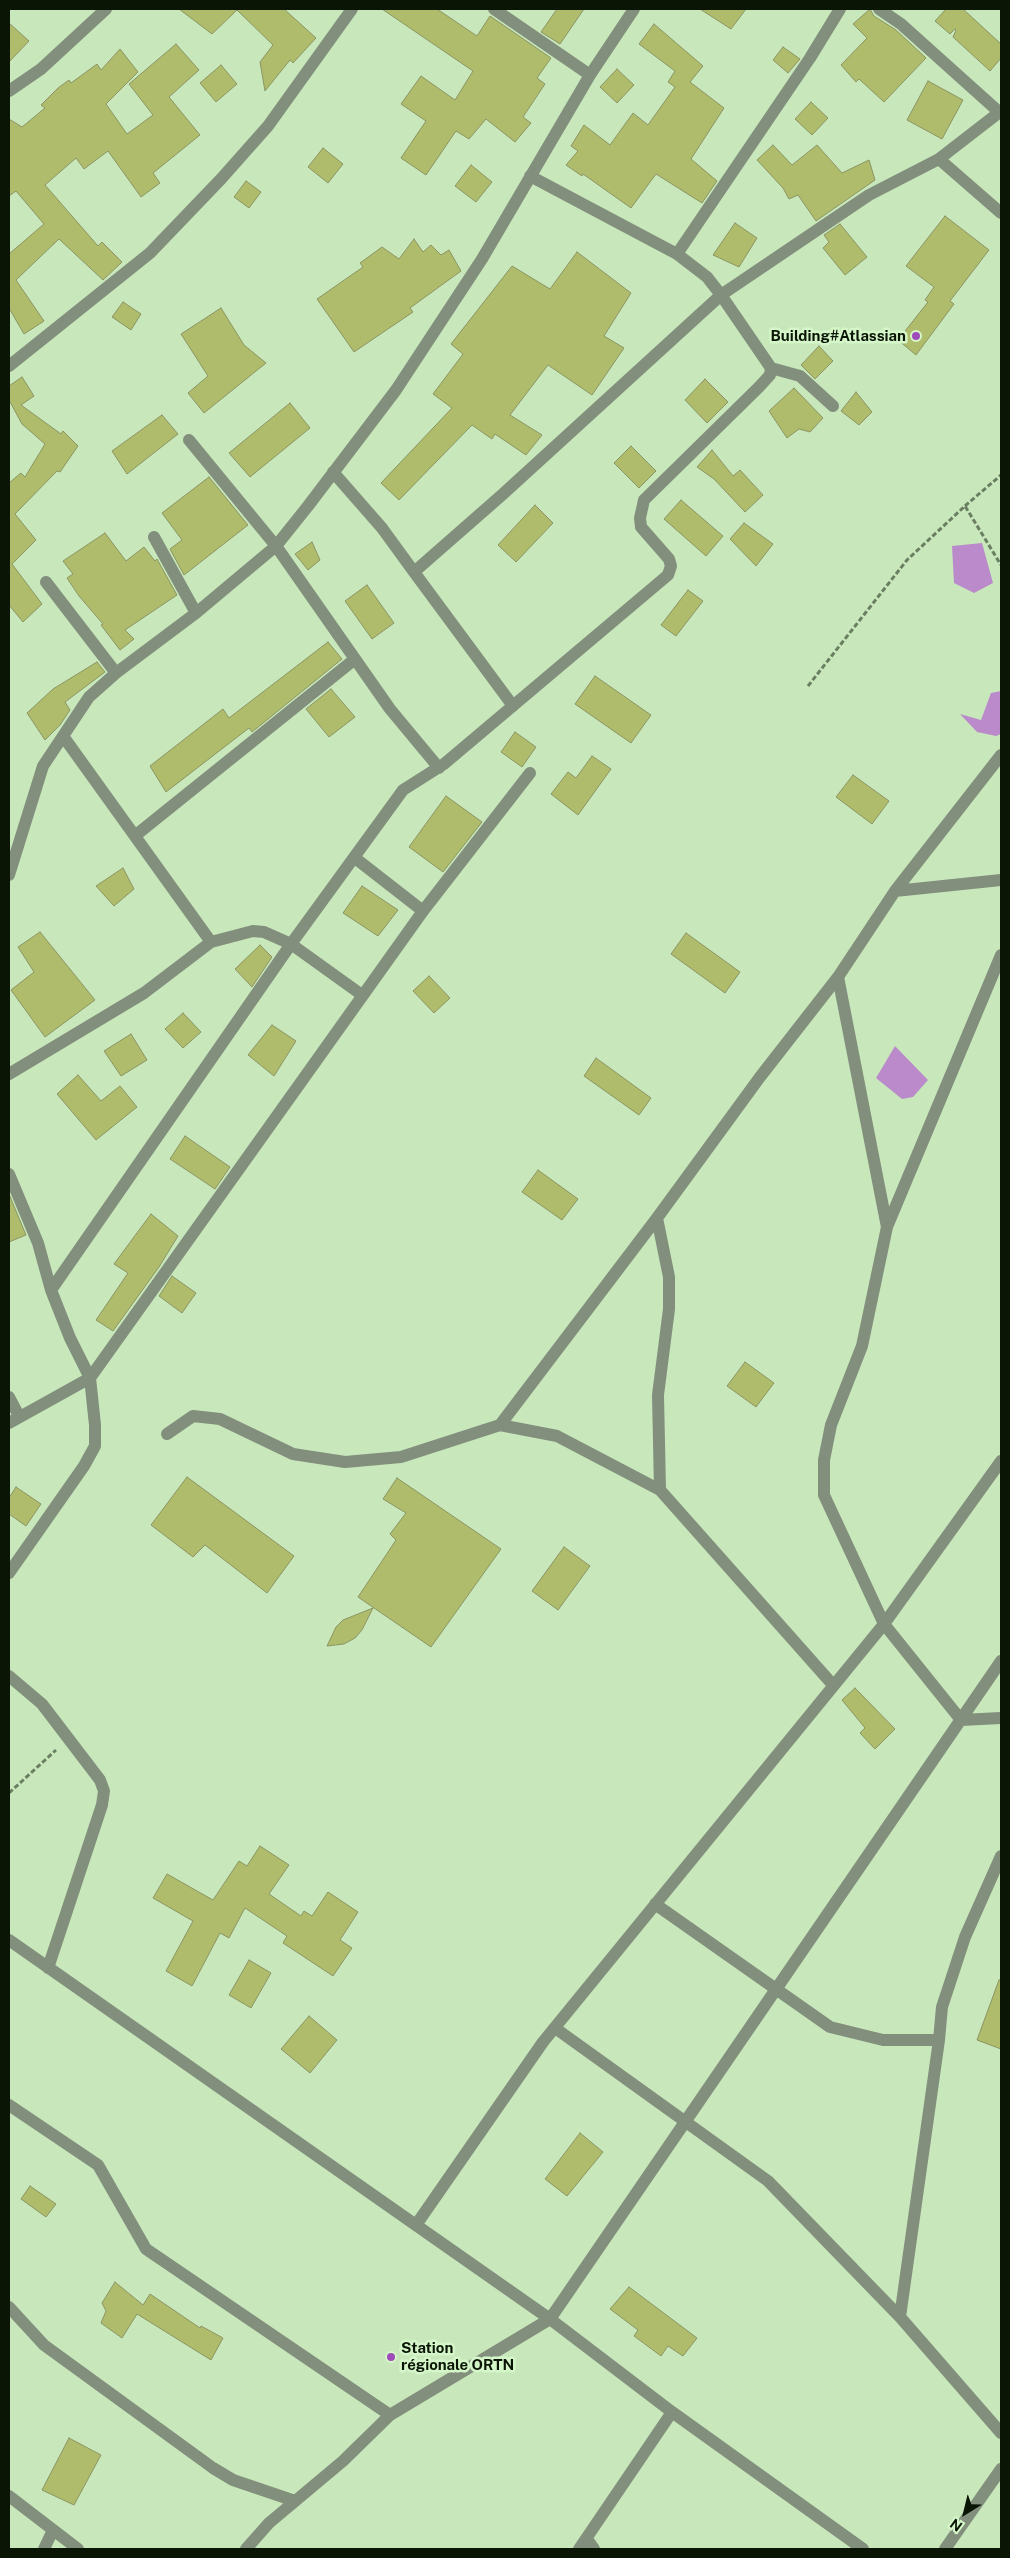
<!DOCTYPE html>
<html>
<head>
<meta charset="utf-8">
<style>
	body { margin:0 }
	#map { position:relative; width:1010px; height:2558px; overflow:hidden; background:#c8e8bb; font-family:"Public Sans",sans-serif }
	canvas { display:block }
	.frame { position:absolute; inset:0; border:10px solid #0a1506; pointer-events:none }
	.north { position:absolute; left:940px; top:2488px; width:50px; height:50px; -webkit-text-stroke:4px #d5f6c8; paint-order:stroke; rotate:216deg; font-size:14px; font-weight:700; line-height:20px; text-align:center; color:#0a1506 }
	.north::after { content:''; display:block; margin:auto; width:18px; height:22px; background:#0a1506; clip-path:polygon(50% 0,100% 100%,50% 72%,0 100%) }
</style>
</head>
<body>
<div id="map">
<canvas width="1010" height="2558"></canvas>
<div class="frame"></div>
<div class="north">N</div>
</div>
<script>
const ctx = document.querySelector('canvas').getContext('2d');
ctx.lineJoin = 'round';
function paint(path, color) { ctx.fillStyle = color; ctx.fill(path, 'evenodd'); }
const shape = rows => new Path2D(rows.map(r => 'M' + r).join(''));
function trace(path, color, width, dash) { ctx.strokeStyle = color; ctx.lineWidth = width; ctx.lineCap = dash ? 'butt' : 'round'; ctx.setLineDash(dash || []); ctx.stroke(path); }
function write(font, color, halo, rows, align = 'center') {
  ctx.font = font + ' "Public Sans",sans-serif'; ctx.lineWidth = 5; ctx.setLineDash([]); ctx.textBaseline = 'middle'; ctx.strokeStyle = halo; ctx.fillStyle = color; for (const [text, x, y, turn = 0] of rows) {
    ctx.save(); ctx.translate(x, y); ctx.rotate((+turn || 0) * Math.PI / 180); ctx.textAlign = isNaN(turn) ? turn : align; if (halo) ctx.strokeText(text, 0, 0); ctx.fillText(text, 0, 0); ctx.restore();
  }
}
paint(shape([
	[982,543,993,583,974,593,954,583,952,546],
	[1001,691,1001,734,996,736,977,732,960,714,981,720,991,693],
	[895,1046,928,1080,913,1097,902,1099,876,1078]
]), '#ba8acb');
const building = shape([
	[179,9,284,9,316,38,293,63,290,60,265,91,260,62,273,45,237,10,212,34,179,9],
	[382,9,437,9,477,36,490,16,551,58,537,78,545,84,523,117,531,123,515,142,486,119,469,139,456,131,426,175,401,158,426,121,401,104,421,76,455,100,473,71,382,9],
	[557,9,584,9,560,44,541,32,557,9],
	[700,9,746,9,731,29,700,9],
	[870,9,874,16,896,30,926,58,884,102,859,79,856,82,841,65,867,38,853,24,870,9],
	[946,9,963,9,1001,44,1001,58,990,71,953,37,956,30,955,29,950,34,935,21,946,9],
	[9,23,29,41,9,62,9,23],
	[654,24,703,66,690,82,724,108,691,159,717,181,702,203,656,174,631,208,583,174,582,176,566,165,578,151,571,146,584,125,610,145,633,113,648,125,675,87,668,82,675,71,639,44,654,24],
	[176,44,199,70,169,97,200,135,153,173,160,183,141,197,108,151,84,169,76,158,45,185,98,246,102,242,122,262,103,280,59,239,16,280,44,321,24,334,9,308,9,254,44,224,16,191,9,196,9,119,22,127,45,108,41,105,58,88,69,80,71,83,97,64,101,70,120,49,138,72,106,104,127,134,153,115,129,84,176,44],
	[783,47,800,59,788,73,773,60,783,47],
	[221,65,237,84,216,102,200,83,221,65],
	[617,69,634,85,617,103,600,87,617,69],
	[928,81,963,100,942,139,907,120,928,81],
	[811,102,828,118,812,135,795,119,811,102],
	[773,145,792,165,817,145,842,173,869,160,875,180,816,221,798,195,789,199,783,188,757,160,773,145],
	[323,148,343,164,328,183,308,167,323,148],
	[471,165,492,182,476,202,455,186,471,165],
	[246,181,261,192,249,208,234,197,246,181],
	[945,216,989,250,950,301,954,304,916,355,898,340,928,302,925,300,934,287,906,266,945,216],
	[735,223,757,238,739,267,713,255,735,223],
	[840,224,867,257,845,275,823,248,829,242,824,235,840,224],
	[414,239,423,252,431,245,441,255,449,250,461,271,410,308,413,312,354,352,317,299,363,267,360,263,382,247,399,259,414,239],
	[577,252,631,293,604,336,624,348,592,395,548,365,510,415,542,435,526,455,495,434,492,439,472,425,399,500,381,483,452,408,433,394,463,354,451,344,512,266,550,289,577,252],
	[123,302,141,314,131,330,112,317,123,302],
	[221,308,244,345,266,363,204,413,188,393,208,376,181,334,221,308],
	[819,346,833,361,815,379,801,365,819,346],
	[22,377,34,396,21,405,61,434,63,431,78,446,60,472,57,471,15,514,36,540,12,564,42,604,23,622,9,605,9,483,21,473,25,477,45,444,22,424,9,400,9,386,22,377],
	[705,379,728,402,707,423,685,400,705,379],
	[794,388,823,418,810,432,799,429,787,438,769,411,794,388],
	[856,392,872,412,859,425,841,411,856,392],
	[290,403,310,428,250,477,229,453,290,403],
	[162,415,178,434,127,474,112,451,162,415],
	[631,446,656,471,639,488,614,463,631,446],
	[712,450,733,476,740,470,763,495,745,512,714,479,697,467,712,450],
	[209,477,248,525,184,575,170,549,182,540,162,513,209,477],
	[681,500,723,536,706,556,664,519,681,500],
	[535,505,553,523,516,562,498,545,535,505],
	[744,523,773,544,756,566,730,539,744,523],
	[105,533,126,561,144,547,155,561,157,559,177,595,125,630,134,639,120,650,101,625,103,624,79,596,67,578,73,574,63,561,105,533],
	[312,542,320,560,308,570,295,554,312,542],
	[367,585,394,623,372,639,345,601,367,585],
	[688,590,703,601,676,636,661,625,688,590],
	[328,642,342,659,252,732,249,728,166,792,150,766,223,709,229,718,328,642],
	[97,662,105,672,65,702,70,710,60,725,45,740,27,713,53,689,97,662],
	[595,676,651,715,631,743,575,704,595,676],
	[331,689,355,717,329,737,306,709,331,689],
	[515,732,536,747,522,767,501,752,515,732],
	[592,756,611,769,578,815,551,794,568,772,576,778,592,756],
	[853,775,889,801,872,824,836,797,853,775],
	[446,796,482,822,443,872,409,847,446,796],
	[123,868,134,889,114,906,96,886,123,868],
	[362,886,398,910,378,936,343,913,362,886],
	[40,932,95,1000,45,1037,11,990,34,972,18,947,40,932],
	[686,933,740,972,725,993,671,954,686,933],
	[260,945,272,957,252,987,235,969,260,945],
	[429,976,450,998,434,1013,413,991,429,976],
	[183,1013,201,1032,183,1048,165,1029,183,1013],
	[272,1025,296,1041,274,1076,248,1055,272,1025],
	[131,1034,147,1060,121,1076,104,1051,131,1034],
	[596,1058,651,1098,639,1115,584,1076,596,1058],
	[78,1075,101,1101,120,1086,137,1107,96,1140,57,1094,78,1075],
	[185,1136,230,1167,215,1189,170,1159,185,1136],
	[538,1170,578,1199,562,1220,522,1192,538,1170],
	[9,1194,26,1235,9,1242,9,1194],
	[151,1214,178,1236,159,1267,113,1331,96,1320,128,1273,114,1264,151,1214],
	[172,1276,196,1293,182,1313,159,1296,172,1276],
	[745,1362,774,1383,756,1407,727,1386,745,1362],
	[187,1477,294,1556,267,1593,205,1545,193,1557,151,1525,187,1477],
	[397,1478,501,1549,431,1647,358,1597,396,1540,390,1534,406,1513,383,1499,397,1478],
	[16,1487,41,1504,26,1526,9,1514,9,1498,16,1487],
	[564,1547,590,1566,558,1610,532,1591,564,1547],
	[373,1608,362,1630,355,1638,344,1644,327,1646,336,1627,343,1620,373,1608],
	[855,1688,895,1729,875,1749,860,1733,865,1728,842,1700,855,1688],
	[260,1846,289,1865,269,1894,301,1916,304,1911,312,1916,328,1892,358,1912,340,1940,352,1948,333,1976,283,1943,287,1936,245,1908,229,1938,220,1933,192,1986,166,1971,193,1921,153,1898,167,1874,213,1900,239,1861,247,1866,260,1846],
	[249,1960,271,1973,251,2008,229,1995,249,1960],
	[999,1980,1001,1980,1001,2049,977,2040,999,1980],
	[309,2016,337,2040,310,2073,281,2049,309,2016],
	[580,2133,603,2152,567,2196,545,2179,580,2133],
	[30,2186,56,2204,46,2217,21,2199,30,2186],
	[115,2282,143,2305,150,2294,200,2328,201,2326,223,2338,211,2360,137,2314,122,2338,101,2323,106,2311,102,2303,115,2282],
	[629,2287,697,2338,683,2356,668,2346,661,2356,634,2336,638,2330,610,2309,629,2287],
	[69,2438,101,2455,74,2505,42,2490,69,2438]
]);
paint(building, '#aebc6b');
trace(building, '#8b9463', 1);
trace(shape([
	[965,506,1001,475],
	[808,686,907,560,965,506,1001,565],
	[9,1793,56,1750]
]), '#6a7f61', 3, [5, 2.5]);
trace(shape([
	[494,9,590,75],
	[879,9,901,24,999,112],
	[9,91,41,69,106,9],
	[939,159,1001,111],
	[530,176,677,254,707,277,721,295,869,195,939,159,1001,213],
	[677,254,810,58,840,9],
	[9,366,150,253,221,179,268,126,352,9],
	[771,368,800,376,833,406],
	[189,440,276,546,390,709,439,768],
	[154,537,196,613],
	[414,572,513,706],
	[46,582,116,673],
	[63,736,211,942],
	[136,835,355,659],
	[9,875,43,766,89,697,116,673,196,613,276,546,308,506,396,390,482,259,590,75,634,9],
	[895,891,1001,880],
	[423,911,530,773],
	[838,977,887,1227,862,1346,831,1425,824,1460,824,1495,884,1624,961,1720],
	[9,1074,144,993,211,942,253,931,264,932,291,944,362,995],
	[9,1174,38,1243,51,1290,70,1338,90,1378,95,1425,95,1446,84,1466,9,1573],
	[657,1218,669,1277,669,1309,658,1395,660,1490],
	[887,1227,1001,955],
	[51,1290,291,944,403,790,444,764,668,575,671,566,669,559,641,527,640,518,644,500,759,387,770,375,771,368,721,295,503,494,414,572,382,528,333,472],
	[9,1397,19,1416],
	[9,1423,90,1378,423,911,355,858],
	[500,1425,657,1218,760,1077,838,977,895,891,1001,755],
	[167,1434,193,1416,220,1419,293,1454,345,1462,401,1457,500,1425,557,1436,660,1490,833,1685],
	[9,1676,42,1704,100,1780,104,1791,102,1805,48,1968],
	[961,1720,1001,1718],
	[655,1904,830,2027,883,2040,939,2040],
	[9,1940,550,2319,672,2412,863,2549],
	[555,2028,768,2181,900,2317,1001,2433],
	[9,2105,98,2165,146,2249,390,2415],
	[416,2225,543,2042,884,1624,1001,1461],
	[9,2307,44,2345,213,2468,233,2480,295,2501],
	[900,2317,939,2040,942,2007,965,1937,1001,1856],
	[9,2496,78,2549],
	[587,2539,594,2549],
	[44,2549,53,2530],
	[246,2549,269,2523,343,2461,390,2415,550,2319,1001,1661],
	[579,2549,672,2412],
	[945,2549,1001,2469]
]), '#828f7d', 12);
for (const [x, y, r, color] of [
	[916,336,5,"#9f4bba"],
	[391,2357,5,"#9f4bba"]
]) { const dot = new Path2D(); dot.arc(x, y, r, 0, 2 * Math.PI); ctx.fillStyle = color; ctx.fill(dot); trace(dot, '#d5f6c8', 2); }
write('bold 15px', '#0a1506', '#d5f6c8', [
	["Building#Atlassian",906,336],
	["Station",401,2348,"left"],
	["régionale ORTN",401,2365,"left"]
], 'right');
</script>
</body>
</html>
